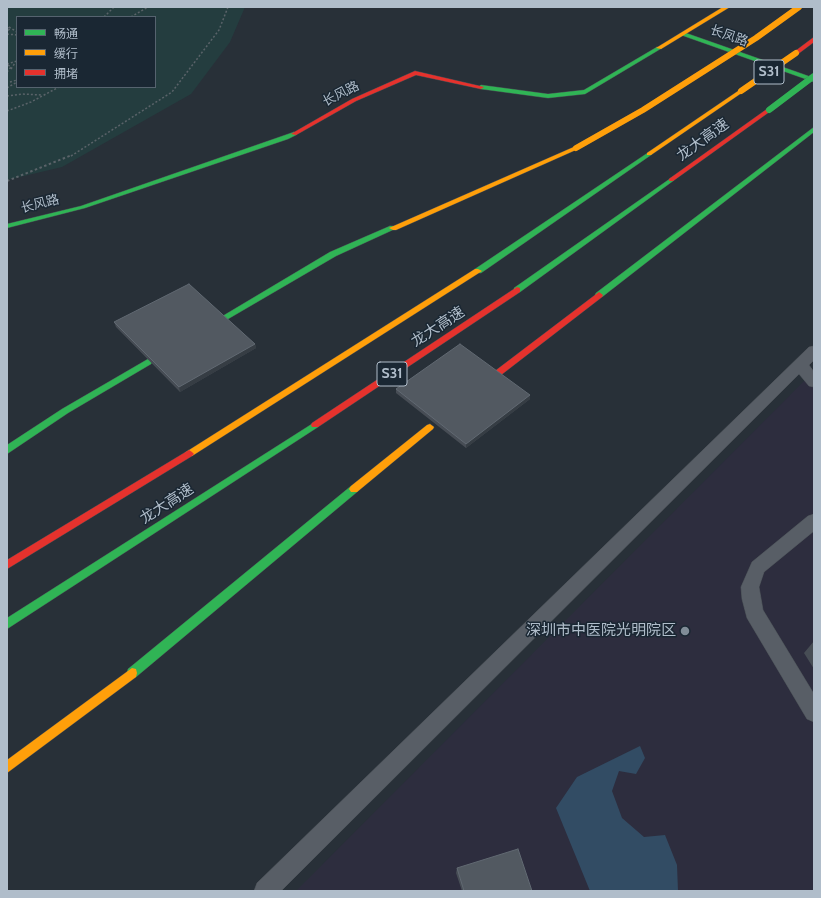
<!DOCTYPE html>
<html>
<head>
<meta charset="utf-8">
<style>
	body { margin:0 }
	#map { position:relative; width:821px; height:898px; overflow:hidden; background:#283038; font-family:Cabin,"Noto Sans SC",sans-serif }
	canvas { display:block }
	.frame { position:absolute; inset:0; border:8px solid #b0bdca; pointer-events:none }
	.legend { position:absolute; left:16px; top:16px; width:140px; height:72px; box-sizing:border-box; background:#1a2733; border:1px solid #56636f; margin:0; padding:5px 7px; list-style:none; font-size:12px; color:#b0bdca }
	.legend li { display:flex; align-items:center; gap:8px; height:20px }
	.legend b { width:20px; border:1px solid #56636f }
</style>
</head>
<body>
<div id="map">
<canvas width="821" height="898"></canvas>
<div class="frame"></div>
<ul class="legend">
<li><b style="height:5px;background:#30b455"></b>畅通</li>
<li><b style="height:5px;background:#ff9f0a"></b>缓行</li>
<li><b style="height:5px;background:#e5322d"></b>拥堵</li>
</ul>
</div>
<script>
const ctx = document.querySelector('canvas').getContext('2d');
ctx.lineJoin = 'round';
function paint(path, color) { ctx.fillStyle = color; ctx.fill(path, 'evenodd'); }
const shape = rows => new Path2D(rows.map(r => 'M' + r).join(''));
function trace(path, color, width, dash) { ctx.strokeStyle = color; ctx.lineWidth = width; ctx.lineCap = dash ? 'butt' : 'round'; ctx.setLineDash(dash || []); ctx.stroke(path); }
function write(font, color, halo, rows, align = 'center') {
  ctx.font = font + ' Cabin,"Noto Sans SC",sans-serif'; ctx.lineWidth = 3; ctx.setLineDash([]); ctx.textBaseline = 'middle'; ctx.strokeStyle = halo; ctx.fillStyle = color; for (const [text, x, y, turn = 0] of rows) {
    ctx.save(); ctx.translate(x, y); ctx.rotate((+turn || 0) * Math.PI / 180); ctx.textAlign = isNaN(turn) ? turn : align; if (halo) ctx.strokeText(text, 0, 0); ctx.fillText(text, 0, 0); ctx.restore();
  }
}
paint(shape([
	[814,371,814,891,296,891]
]), '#2d2d3e');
paint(shape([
	[7,7,245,7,230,42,191,94,62,167,7,180],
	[17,17,155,17,155,87,17,87]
]), '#243d3f');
paint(shape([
	[640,746,645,758,636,774,619,771,612,791,622,818,644,837,665,835,677,865,678,891,590,891,556,808,577,777]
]), '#324c64');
const lane = shape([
	[814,346,814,360,809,365,814,372,814,387,809,386,799,374,281,891,254,891,257,883,809,347,814,346],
	[814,514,814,531,764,572,759,587,763,610,814,694,814,722,807,719,747,618,742,599,741,587,752,562,808,516,814,514]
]);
const fast = shape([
	[683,32,814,78,814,82,681,35,680,34,683,32],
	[657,47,662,48,585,94,548,98,481,89,478,87,481,85,548,94,584,90,657,47],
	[814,127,814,132,602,297,596,297,595,295,596,293,814,127],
	[294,132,297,134,296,135,288,139,85,208,7,228,7,224,81,206,294,132],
	[649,152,652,154,651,155,481,273,475,273,475,269,649,152],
	[671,178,674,180,673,181,520,292,514,292,514,288,671,178],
	[390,226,393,226,397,228,336,256,228,319,222,319,221,317,330,252,390,226],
	[148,359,151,360,152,362,151,364,68,413,7,454,7,445,62,409,148,359],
	[315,422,318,423,319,425,318,427,7,629,7,618,315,422],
	[354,485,357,486,359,489,357,492,136,677,132,678,128,677,127,673,128,669,351,486,354,485]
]);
const slow = shape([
	[723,7,730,7,661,49,656,48,723,7],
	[741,89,744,91,743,92,651,155,647,155,647,153,741,89],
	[576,146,579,148,578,149,396,230,393,230,389,228,576,146],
	[475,269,478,269,482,271,192,456,186,456,184,454,186,452,475,269],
	[430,424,434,427,433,429,357,492,351,492,349,489,351,486,427,425,430,424],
	[132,668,136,669,137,673,136,677,7,773,7,760,132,668]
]);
const jam = shape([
	[814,37,814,42,798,54,794,54,794,52,814,37],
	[415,71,484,87,481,89,416,75,356,101,296,135,291,134,352,99,415,71],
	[767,109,772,110,673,181,669,181,669,179,767,109],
	[517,287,520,288,520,292,318,427,312,427,311,425,312,423,517,287],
	[599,292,603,295,602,297,501,375,495,375,494,373,495,371,599,292],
	[189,450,192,452,194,454,192,456,7,569,7,560,189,450]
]);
trace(lane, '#464c52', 1);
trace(fast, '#464c52', 1);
trace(slow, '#464c52', 1);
trace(jam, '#464c52', 1);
trace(shape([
	[104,17,114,7],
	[131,17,148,7],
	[7,27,10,29,7,31],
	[9,27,17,32],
	[7,34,17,35],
	[7,64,17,61],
	[11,69,15,63],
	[7,72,11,67,8,65],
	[10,82,17,80],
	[7,88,17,82],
	[7,96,22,94,42,95],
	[7,111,31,102,59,87],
	[71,156,172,92,219,30,228,7]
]), '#5a6369', 1.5, [2, 2]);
trace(shape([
	[7,181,72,155]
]), '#5a6369', 2, [2.5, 2.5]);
paint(lane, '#585e66');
paint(fast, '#30b455');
paint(slow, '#ff9f0a');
paint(jam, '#e5322d');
const fastBridge = shape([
	[769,110,814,76]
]);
const slowBridge = shape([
	[741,91,796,53],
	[576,148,643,110,756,38,799,7]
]);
trace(fastBridge, '#444c53', 6, []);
trace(slowBridge, '#444c53', 6, []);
trace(fastBridge, '#30b455', 6);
trace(slowBridge, '#ff9f0a', 6);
paint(shape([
	[114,322,255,344,256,348,180,392,116,327],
	[396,389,530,395,530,399,466,448,396,393],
	[814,641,814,669,804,653],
	[457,868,532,891,462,891,456,873]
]), '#474d55');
paint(shape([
	[255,344,256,348,180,392,179,387],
	[530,395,530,399,466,448,466,444]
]), '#363d44');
const building = shape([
	[189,284,255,344,179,387,114,322,189,284],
	[460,344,530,395,466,444,396,389,460,344],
	[518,849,532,891,464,891,457,868,518,849]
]);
paint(building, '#525961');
trace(building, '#616972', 1);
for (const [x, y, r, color] of [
	[685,631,5,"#808c97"]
]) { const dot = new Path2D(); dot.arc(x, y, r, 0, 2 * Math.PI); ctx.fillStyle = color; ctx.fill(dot); trace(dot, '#1a2733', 1.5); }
write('13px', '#b0bdca', '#1a2733', [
	["长凤路",729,36,19],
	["长风路",341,94,-27],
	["长风路",40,204,-14]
]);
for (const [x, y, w] of [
	[769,72,30],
	[392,374,30]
]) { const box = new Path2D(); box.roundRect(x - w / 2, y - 12, w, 24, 3); ctx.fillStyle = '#1a2733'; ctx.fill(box); trace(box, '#b0bdca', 1); }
write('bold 14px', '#b0bdca', null, [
	["S31",769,72],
	["S31",392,374]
]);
write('15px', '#b0bdca', '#1a2733', [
	["龙大高速",703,140,-36],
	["龙大高速",438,327,-33],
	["龙大高速",167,504,-33]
]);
write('15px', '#b0bdca', '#1a2733', [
	["深圳市中医院光明院区",676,631]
], 'right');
</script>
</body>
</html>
